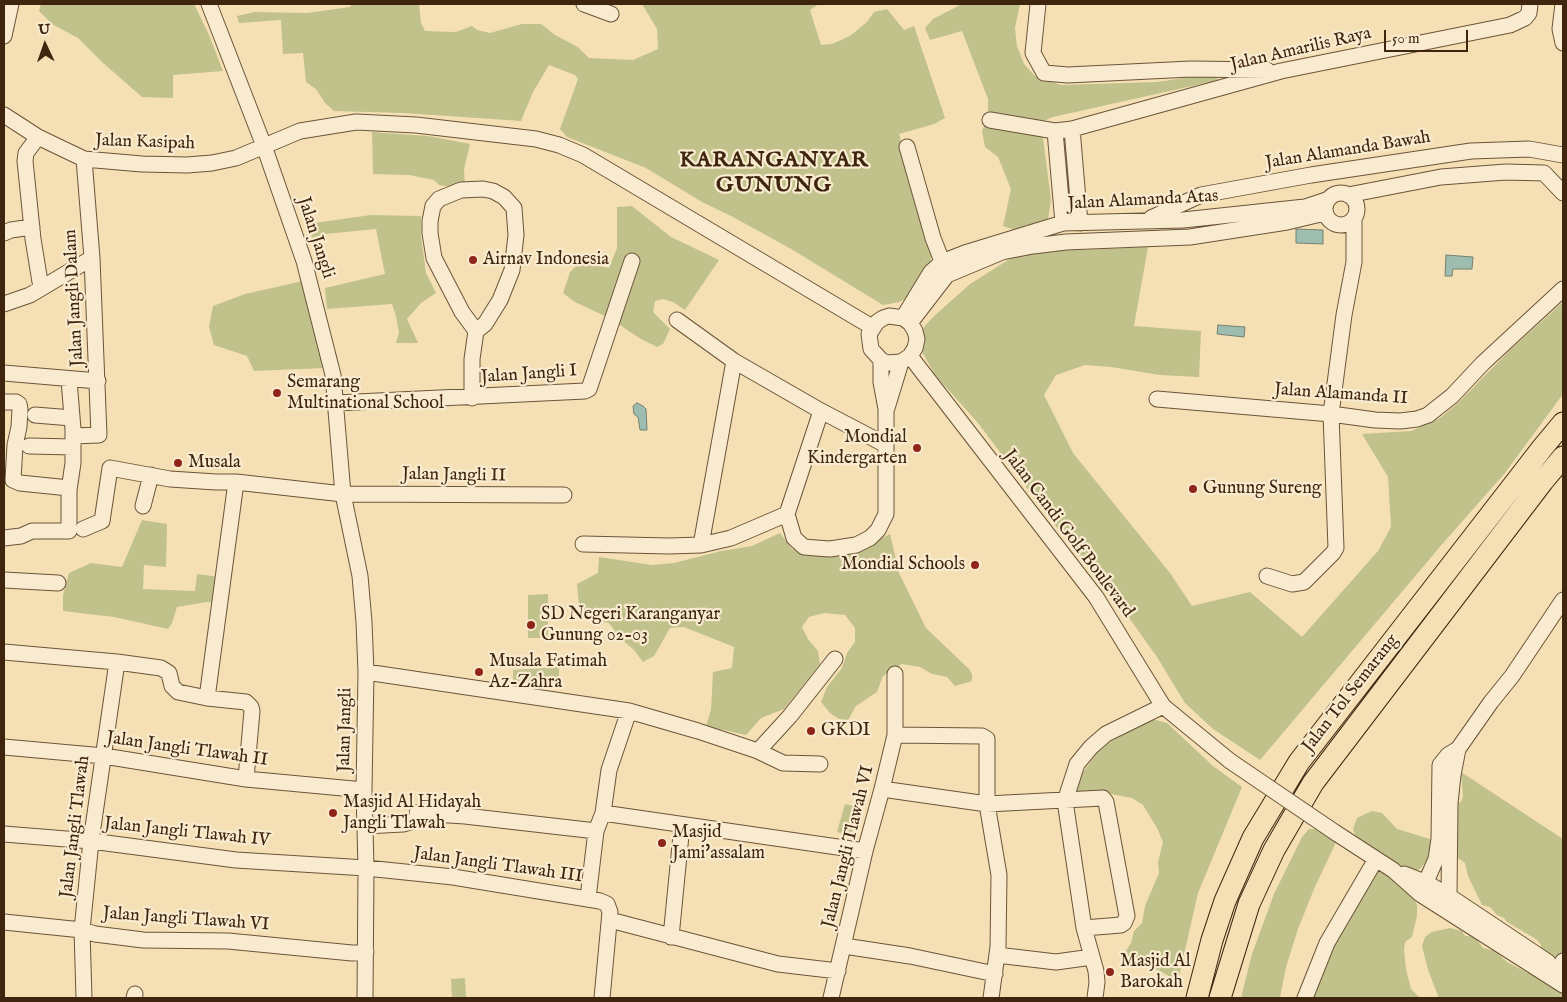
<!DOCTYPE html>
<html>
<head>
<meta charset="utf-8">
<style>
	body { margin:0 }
	#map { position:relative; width:1567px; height:1002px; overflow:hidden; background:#f5e0b5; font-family:"IM FELL English",serif }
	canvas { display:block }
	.frame { position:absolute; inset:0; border:5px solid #3f250e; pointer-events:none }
	.north { position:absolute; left:20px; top:20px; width:50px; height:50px; -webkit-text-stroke:4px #f8ebcf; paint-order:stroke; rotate:357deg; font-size:14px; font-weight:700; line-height:20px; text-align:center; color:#3f250e }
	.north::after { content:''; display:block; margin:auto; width:18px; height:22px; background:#3f250e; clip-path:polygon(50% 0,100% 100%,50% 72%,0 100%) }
	.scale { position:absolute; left:1384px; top:30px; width:84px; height:22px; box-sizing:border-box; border:2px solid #3f250e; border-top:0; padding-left:6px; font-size:15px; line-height:18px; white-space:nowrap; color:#3f250e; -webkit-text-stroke:4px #f8ebcf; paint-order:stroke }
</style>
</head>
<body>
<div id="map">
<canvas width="1567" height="1002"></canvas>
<div class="frame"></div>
<div class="north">U</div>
<div class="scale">50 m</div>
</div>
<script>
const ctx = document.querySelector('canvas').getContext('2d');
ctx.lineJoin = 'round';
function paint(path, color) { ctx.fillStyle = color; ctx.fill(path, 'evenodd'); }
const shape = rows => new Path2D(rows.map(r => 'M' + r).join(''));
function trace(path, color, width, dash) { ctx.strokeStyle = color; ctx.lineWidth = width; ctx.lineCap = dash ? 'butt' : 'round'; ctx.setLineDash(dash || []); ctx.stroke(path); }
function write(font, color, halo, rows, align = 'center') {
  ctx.font = font + ' "IM FELL English",serif'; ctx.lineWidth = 4.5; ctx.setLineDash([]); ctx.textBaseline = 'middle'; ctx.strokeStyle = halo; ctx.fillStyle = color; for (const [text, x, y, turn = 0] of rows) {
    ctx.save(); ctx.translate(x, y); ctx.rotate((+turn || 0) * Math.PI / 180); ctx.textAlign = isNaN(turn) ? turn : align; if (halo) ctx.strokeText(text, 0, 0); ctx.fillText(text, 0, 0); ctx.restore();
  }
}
paint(shape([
	[41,4,194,4,209,35,223,71,173,75,173,98,142,97,102,62,78,38,52,24,39,11],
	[352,4,419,4,421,23,425,31,456,32,472,26,477,30,490,33,522,24,541,24,555,35,578,47,589,58,633,60,658,49,657,29,642,4,819,4,810,10,821,45,832,44,850,36,867,22,874,12,887,9,904,30,914,26,945,118,934,124,899,134,932,252,930,263,910,297,899,302,883,305,793,250,733,217,702,202,646,168,567,137,560,129,578,79,575,75,549,65,533,92,521,121,403,113,334,111,325,103,316,89,306,82,303,53,283,54,281,20,239,23,237,16,254,12,307,13,350,7],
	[962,4,1020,4,1015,28,1017,46,1024,64,1035,76,1061,85,1157,82,1212,74,1219,80,1053,117,1041,122,1051,200,1048,220,1018,231,1003,226,1011,189,998,157,985,147,982,131,988,116,988,99,962,31,930,40,925,28,933,19],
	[372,132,428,136,470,144,464,169,465,185,450,187,439,185,434,180,409,175,373,174],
	[632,206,671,237,719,260,685,310,673,302,663,299,655,301,653,312,670,329,663,344,657,347,641,339,609,318,575,302,563,293,570,272,580,262,609,268,617,248,617,207],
	[371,215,421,216,421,236,426,273,436,293,421,303,407,319,418,343,396,343,399,333,396,316,392,304,327,309,325,288,385,274,376,229,325,234,320,240,312,238,307,224],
	[1148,247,1134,326,1201,331,1199,377,1160,375,1111,367,1085,365,1056,375,1044,395,1073,453,1170,573,1192,606,1250,592,1302,637,1378,551,1391,527,1388,477,1362,434,1411,431,1440,418,1457,404,1509,351,1563,302,1563,394,1505,473,1444,542,1260,760,1213,729,1185,703,1157,657,1114,597,1054,524,978,423,935,375,920,348,920,339,924,327,933,317,970,284,1016,255,1061,249,1083,250],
	[303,281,325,368,254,371,247,356,214,345,209,327,213,306,245,294],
	[142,520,167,524,166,567,144,565,143,589,195,591,197,574,219,577,215,603,207,602,177,607,172,623,168,629,114,617,63,611,63,595,69,573,91,563,122,567],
	[780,533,792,549,812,554,848,554,890,534,899,573,926,628,969,669,972,674,972,681,955,686,947,677,932,674,920,667,902,664,883,676,877,692,856,706,848,720,839,719,830,713,821,702,827,687,842,668,847,653,855,642,855,628,845,615,824,613,809,617,802,627,808,639,818,651,820,664,784,709,761,718,746,735,706,726,711,710,713,672,732,668,734,647,684,627,670,628,654,656,643,662,634,650,620,638,609,623,594,620,590,613,579,606,577,584,598,573,599,557,652,565,674,563,721,551,752,546],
	[548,594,548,638,528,638,528,595],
	[559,667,559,686,513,683,513,670],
	[1152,719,1167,723,1213,766,1242,787,1198,893,1178,981,1158,970,1121,959,1131,943,1134,931,1142,923,1145,906,1159,873,1158,862,1163,842,1157,828,1143,805,1132,798,1106,793,1074,794,1081,775,1097,753,1110,742],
	[1461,772,1563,839,1563,998,1439,998,1428,970,1422,946,1425,937,1432,932,1450,928,1462,931,1465,936,1470,936,1477,940,1483,948,1495,951,1507,962,1528,973,1531,973,1541,950,1541,945,1536,939,1507,922,1504,918,1497,915,1490,907,1482,905,1468,876,1465,863,1458,858,1457,853,1456,803,1461,802,1463,796],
	[845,804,858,807,851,836,837,832],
	[1372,811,1382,813,1397,829,1430,839,1432,848,1429,857,1421,868,1409,876,1412,896,1417,905,1417,916,1412,937,1405,942,1404,950,1406,969,1411,989,1420,998,1306,998,1377,859,1356,838,1353,829,1357,818],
	[1309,829,1321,829,1337,840,1314,889,1298,929,1286,967,1280,998,1241,998,1252,954,1274,894,1302,837],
	[465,978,466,998,452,998,451,979]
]), '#c0c18b');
const water = shape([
	[1296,229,1323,230,1323,244,1296,243,1296,229],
	[1446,255,1473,257,1472,269,1453,269,1452,276,1445,276,1446,255],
	[1218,325,1245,327,1244,337,1217,334,1218,325],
	[637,403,643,406,646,409,647,430,640,430,638,417,634,414,633,406,637,403]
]);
paint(water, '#9cbdaf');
trace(water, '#77806f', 1);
const minor = shape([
	[209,4,264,146,304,261,333,375,343,494,360,576,364,622,366,672,364,790,366,868,365,998],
	[584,4,611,14],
	[1038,4,1033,53,1044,73,1068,75,1191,69,1267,70],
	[1563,4,1560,29,1563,43],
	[4,36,11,4],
	[4,115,38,137,84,159,142,164,187,165,212,163,236,158,300,131,356,122,416,125,536,139,559,145,583,155,872,327],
	[990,120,1055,131,1072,129,1281,71,1510,25,1525,18,1529,13,1530,4],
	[1072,129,1080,223],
	[1055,131,1063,223],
	[38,137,26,153,25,161,33,239,41,288],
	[907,147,933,238,945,269],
	[1544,173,1563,193],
	'1325 209a16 16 0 1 1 32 0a16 16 0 1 1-32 0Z',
	[1348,195,1441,177,1506,172,1544,173],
	[1151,218,1201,195,1311,175,1471,151,1529,149,1563,155],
	[4,233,11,230,32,227],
	[4,304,30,295,92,258],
	[903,318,931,272,942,262,965,253,1063,223,1183,220,1305,207,1329,199],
	[677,320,734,361,821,411,886,445],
	[910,323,947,275,1002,252,1033,246,1066,242,1190,237,1287,222,1325,213],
	[910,356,1096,597,1163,706,1230,761],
	[734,361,701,545,731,538,787,514],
	[4,373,98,381],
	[472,398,472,359,476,331,462,312,434,258,430,233,430,221,433,206,439,199,461,190,483,189,493,191,504,197,514,208,516,235,512,270,500,300,485,324,476,331],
	[1157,399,1331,414,1375,420,1400,421,1417,419,1428,415,1452,396,1483,363,1563,289],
	[4,402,16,402,19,404,20,409,19,427,15,445,13,480,20,483,69,488],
	[336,403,585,391,589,389,632,261],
	[887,408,901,362,910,356,915,348,917,339,915,331,910,323,903,318,889,316,883,318,877,322,869,334,871,349,881,360,887,363,901,362],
	[821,411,787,514,794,538,804,547,816,548,830,549,856,545,870,538,878,530,886,514,886,409,881,382,881,360],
	[35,415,72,418],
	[73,436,99,435,92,258,84,159],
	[29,446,73,447],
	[143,506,151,475],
	[83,529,102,521,110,468,170,479,216,482,236,482,343,494,564,495],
	[4,538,21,536,32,531,69,531,69,490,73,463,73,429,69,380],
	[583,544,669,546,701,545],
	[1267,576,1292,584,1304,582,1333,553,1336,548,1331,414,1344,315,1354,262,1354,220],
	[4,580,58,583],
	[4,652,117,662,161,668,169,673,172,686,178,692,207,698,246,702,251,707,252,711,246,779],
	[366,672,629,711,698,731,758,751,790,716,835,659],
	[207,698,236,482],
	[895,735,982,736,987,739,987,804,999,875,998,947,991,998],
	[4,747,104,756,246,779,364,790],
	[758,751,783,763,820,764],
	[882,789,987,804,1103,798,1106,802,1127,916,1124,923,1121,925,1084,928],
	[417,813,465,816,596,831],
	[603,813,865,851],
	[365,826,403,824,410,822],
	[1336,833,1393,870,1420,894,1563,985],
	[4,834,91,841,236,860,366,868,405,872,453,877,600,901,607,904,610,912,602,998],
	[1404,874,1427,883,1449,896,1548,962],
	[1422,891,1436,859,1439,839,1440,765,1448,755,1458,749],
	[588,898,596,831,603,813,609,770,629,711],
	[1446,910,1449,896,1450,803,1453,775,1458,749,1491,702,1512,676,1563,600],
	[610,920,778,964,838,971],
	[4,922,82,930,95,934,143,940,228,941,352,953,366,952],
	[671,937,682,825],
	[844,946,910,956,995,974],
	[997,955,1056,962,1092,957],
	[1558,969,1563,961],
	[84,998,82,930,91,841,117,662],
	[134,998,135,994],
	[831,998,865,851,882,789,895,735,895,674],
	[1095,998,1097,982,1096,971,1084,928,1065,801,1077,764,1091,747,1106,734,1163,706],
	[1305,998,1327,943,1376,859]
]);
const highway = shape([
	[1197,998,1212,940,1225,901,1253,838,1299,762,1543,447,1563,423],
	[1220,998,1249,904,1274,850,1313,783,1543,481,1563,457]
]);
trace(minor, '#6c5438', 17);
trace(highway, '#3f250e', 23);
trace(minor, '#f8ebcf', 15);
trace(highway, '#f5e0b5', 21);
const minorBridge = shape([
	[1230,761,1336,833]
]);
trace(minorBridge, '#6c5438', 17, []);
trace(minorBridge, '#f8ebcf', 15);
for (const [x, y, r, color] of [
	[473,260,5,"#8f2418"],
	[277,393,5,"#8f2418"],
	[917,448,5,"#8f2418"],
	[178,463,5,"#8f2418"],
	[1193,489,5,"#8f2418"],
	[975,565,5,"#8f2418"],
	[531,625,5,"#8f2418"],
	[479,672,5,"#8f2418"],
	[811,731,5,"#8f2418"],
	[333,813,5,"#8f2418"],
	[662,843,5,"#8f2418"],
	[1110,972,5,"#8f2418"]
]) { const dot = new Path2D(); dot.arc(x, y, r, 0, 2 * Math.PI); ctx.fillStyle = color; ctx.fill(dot); trace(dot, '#f8ebcf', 2); }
write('18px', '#3f250e', '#f8ebcf', [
	["Jalan Amarilis Raya",1301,50,-13],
	["Jalan Kasipah",145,143,2],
	["Jalan Alamanda Bawah",1348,151,-9],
	["Jalan Alamanda Atas",1143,201,-3],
	["Jalan Jangli",315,238,72],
	["Jalan Jangli Dalam",75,298,-93],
	["Jalan Jangli I",529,375,-4],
	["Jalan Alamanda II",1341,395,4],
	["Jalan Jangli II",454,476,1],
	["Jalan Candi Golf Boulevard",1068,534,53],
	["Jalan Tol Semarang",1351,694,-52],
	["Jalan Jangli",346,730,-89],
	["Jalan Jangli Tlawah II",187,750,8],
	["Jalan Jangli Tlawah",76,827,-83],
	["Jalan Jangli Tlawah IV",187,833,6],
	["Jalan Jangli Tlawah VI",849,847,-76],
	["Jalan Jangli Tlawah III",498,866,8],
	["Jalan Jangli Tlawah VI",186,920,4]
]);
write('18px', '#3f250e', '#f8ebcf', [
	["Airnav Indonesia",483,260],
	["Semarang",287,383],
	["Multinational School",287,404],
	["Mondial",907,438,"right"],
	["Kindergarten",907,459,"right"],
	["Musala",188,463],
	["Gunung Sureng",1203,489],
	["Mondial Schools",965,565,"right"],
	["SD Negeri Karanganyar",541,615],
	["Gunung 02-03",541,636],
	["Musala Fatimah",489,662],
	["Az-Zahra",489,683],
	["GKDI",821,731],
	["Masjid Al Hidayah",343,803],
	["Jangli Tlawah",343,824],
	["Masjid",672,833],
	["Jami'assalam",672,854],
	["Masjid Al",1120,962],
	["Barokah",1120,983]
], 'left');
ctx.letterSpacing = '1px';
write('bold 22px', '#3f250e', '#f8ebcf', [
	["KARANGANYAR",774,161],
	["GUNUNG",774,186]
]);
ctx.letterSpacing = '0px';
</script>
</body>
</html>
